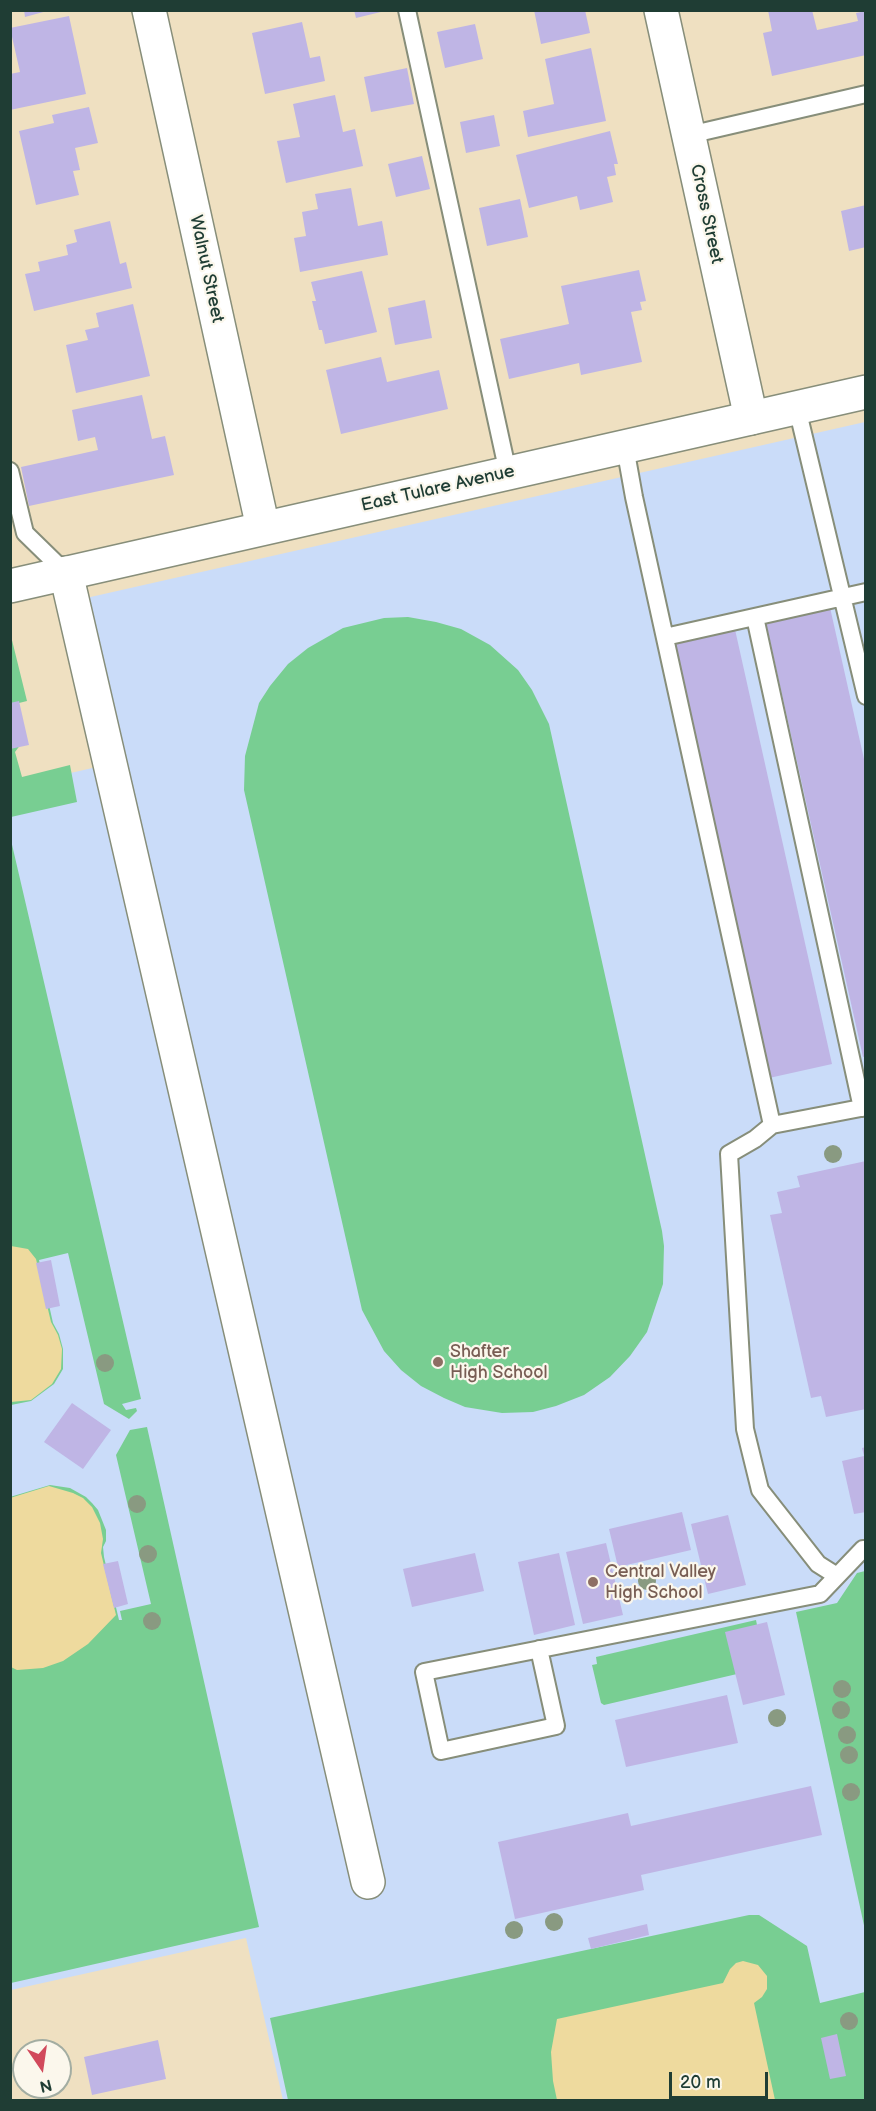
<!DOCTYPE html>
<html>
<head>
<meta charset="utf-8">
<style>
	body { margin:0 }
	#map { position:relative; width:876px; height:2111px; overflow:hidden; background:#efe0c1; font-family:"Balsamiq Sans",sans-serif }
	canvas { display:block }
	.frame { position:absolute; inset:0; border:12px solid #1f3d34; pointer-events:none }
	.north { position:absolute; left:12px; top:2039px; width:60px; height:60px; box-sizing:border-box; background:#fbf7ec; border:2px solid #a3ada2; border-radius:50%; rotate:167deg; font-size:16px; font-weight:700; line-height:24px; text-align:center; color:#1f3d34 }
	.north::after { content:''; display:block; margin:auto; width:21px; height:27px; background:#d1495b; clip-path:polygon(50% 0,100% 100%,50% 72%,0 100%) }
	.scale { position:absolute; left:669px; top:2072px; width:99px; height:27px; box-sizing:border-box; border:3px solid #1f3d34; border-top:0; padding-left:8px; font-size:18px; line-height:21px; white-space:nowrap; color:#1f3d34; -webkit-text-stroke:4px #fbf7ec; paint-order:stroke }
</style>
</head>
<body>
<div id="map">
<canvas width="876" height="2111"></canvas>
<div class="frame"></div>
<div class="north">N</div>
<div class="scale">20 m</div>
</div>
<script>
const ctx = document.querySelector('canvas').getContext('2d');
ctx.lineJoin = 'round';
function paint(path, color) { ctx.fillStyle = color; ctx.fill(path, 'evenodd'); }
const shape = rows => new Path2D(rows.map(r => 'M' + r).join(''));
function trace(path, color, width, dash) { ctx.strokeStyle = color; ctx.lineWidth = width; ctx.lineCap = dash ? 'butt' : 'round'; ctx.setLineDash(dash || []); ctx.stroke(path); }
function write(font, color, halo, rows, align = 'center') {
  ctx.font = font + ' "Balsamiq Sans",sans-serif'; ctx.lineWidth = 4.5; ctx.setLineDash([]); ctx.textBaseline = 'middle'; ctx.strokeStyle = halo; ctx.fillStyle = color; for (const [text, x, y, turn = 0] of rows) {
    ctx.save(); ctx.translate(x, y); ctx.rotate((+turn || 0) * Math.PI / 180); ctx.textAlign = isNaN(turn) ? turn : align; if (halo) ctx.strokeText(text, 0, 0); ctx.fillText(text, 0, 0); ctx.restore();
  }
}
paint(shape([
	[865,422,865,2100,283,2100,246,1938,11,1990,10,787,101,766,64,603]
]), '#cadcf9');
paint(shape([
	[408,617,436,622,461,629,490,645,518,670,532,690,549,724,662,1231,664,1246,663,1284,647,1332,630,1356,610,1377,584,1395,556,1406,533,1412,502,1413,465,1407,444,1398,421,1386,401,1370,384,1351,362,1310,244,790,245,756,259,703,270,686,288,664,308,648,343,628,384,618],
	[10,632,27,701,11,705,10,705],
	[21,744,15,752,22,777,70,765,77,802,11,817,10,747],
	[10,836,141,1399,122,1404,126,1410,136,1408,137,1411,129,1419,104,1404,68,1253,39,1260,53,1323,59,1334,63,1349,63,1369,54,1384,31,1401,11,1405],
	[147,1427,259,1927,11,1983,10,1497,50,1485,70,1488,86,1497,92,1503,98,1510,106,1530,106,1541,103,1547,104,1557,119,1620,122,1620,120,1611,151,1604,116,1455,130,1430],
	[865,1571,866,1571,865,1930,796,1612,837,1603,857,1573],
	[756,1620,757,1625,737,1674,604,1705,601,1703,592,1665,597,1664,596,1657],
	[749,1915,759,1915,807,1946,820,2003,865,1992,865,2100,288,2100,270,2018]
]), '#78ce92');
paint(shape([
	[11,1246,28,1249,36,1259,51,1322,58,1335,62,1349,61,1369,52,1384,31,1400,11,1402],
	[49,1486,73,1493,83,1498,92,1507,100,1523,103,1539,101,1553,116,1615,88,1644,63,1661,43,1668,17,1670,11,1667,10,1498],
	[743,1961,758,1965,767,1976,767,1989,762,1997,754,2003,775,2100,557,2100,553,2081,551,2052,557,2019,723,1983,730,1969,736,1963]
]), '#eeda9e');
paint(shape([
	[24,10,47,10,47,11,25,17],
	[354,10,385,10,385,11,356,18],
	[534,10,585,10,590,33,541,44],
	[768,10,812,10,817,30,858,21,856,13,866,11,866,55,772,76,763,33,772,31],
	[69,16,86,94,10,110,10,74,20,72,10,28],
	[302,22,310,58,320,56,325,81,265,94,252,33],
	[475,24,483,59,445,68,437,32],
	[591,48,606,121,528,137,523,111,554,104,545,59],
	[407,68,414,104,371,112,364,77],
	[335,95,343,132,355,129,363,166,286,183,277,141,300,137,293,104],
	[89,107,98,143,75,148,80,170,73,171,79,195,36,205,19,131,54,123,52,115],
	[494,115,500,146,466,153,460,122],
	[610,131,618,164,614,164,616,175,607,177,613,202,580,210,577,196,529,208,516,155],
	[422,156,430,189,396,197,388,164],
	[351,188,358,226,382,221,388,255,300,272,294,238,306,236,302,212,318,209,315,194],
	[520,199,528,237,487,246,479,208],
	[866,205,866,247,849,251,841,211],
	[110,221,120,264,126,262,132,288,34,311,25,274,40,271,38,262,68,255,66,245,77,242,74,230],
	[639,270,646,301,640,302,642,310,631,312,642,362,581,375,579,363,509,379,500,339,569,324,561,286],
	[362,271,377,332,325,344,322,330,319,330,312,301,316,301,311,282],
	[425,300,432,338,395,345,388,308],
	[133,304,150,376,76,393,66,345,88,340,85,330,99,327,96,313],
	[381,357,387,382,439,370,448,409,341,434,326,370],
	[142,395,152,439,165,436,174,475,29,506,21,467,98,450,95,437,78,441,72,410],
	[829,603,866,768,866,1056,863,1057,765,618],
	[734,625,832,1064,769,1078,671,639],
	[19,701,29,745,10,749,10,703],
	[866,1161,866,1370,864,1371,866,1379,866,1409,826,1417,821,1396,811,1398,770,1215,782,1213,777,1192,800,1187,797,1176],
	[51,1260,60,1306,46,1309,36,1263],
	[72,1403,111,1430,83,1469,44,1442],
	[866,1447,866,1512,854,1514,842,1461,864,1456,862,1448],
	[682,1512,691,1550,618,1567,609,1529],
	[728,1515,746,1585,708,1594,691,1524],
	[606,1543,623,1615,583,1624,566,1552],
	[475,1553,484,1591,412,1607,403,1569],
	[559,1553,575,1625,534,1635,518,1562],
	[118,1561,128,1604,114,1608,103,1564],
	[767,1622,785,1695,743,1705,725,1632],
	[727,1695,738,1743,626,1767,615,1720],
	[811,1786,822,1835,641,1875,644,1890,515,1919,498,1842,628,1813,631,1826],
	[647,1924,649,1935,591,1949,588,1938],
	[837,2034,846,2076,830,2079,821,2038],
	[158,2040,166,2079,92,2095,84,2057]
]), '#bfb5e5');
const lane = shape([
	[407,10,508,473],
	[689,135,866,94],
	[797,408,866,696],
	[625,447,634,497,772,1125,866,1107],
	[10,471,25,533,66,573],
	[755,617,862,1108],
	[665,637,866,592],
	[772,1125,755,1139,729,1154,745,1429,760,1490,818,1564,837,1576],
	[539,1649,556,1726,441,1751,424,1672,820,1594,863,1549,866,1549]
]);
const street = shape([
	[149,10,263,528],
	[661,10,751,418],
	[66,573,368,1882]
]);
const secondary = shape([
	[10,586,866,392]
]);
trace(lane, '#878e7a', 20);
trace(street, '#878e7a', 36);
trace(secondary, '#878e7a', 36);
trace(lane, '#fff', 16);
trace(street, '#fff', 33);
trace(secondary, '#fff', 33);
ctx.fillStyle = '#899a81';
for (const [x, y] of [
	[833,1154],
	[105,1363],
	[137,1504],
	[148,1554],
	[647,1581],
	[152,1621],
	[842,1689],
	[841,1710],
	[777,1718],
	[847,1735],
	[849,1755],
	[851,1792],
	[554,1922],
	[514,1930],
	[849,2021]
]) { ctx.beginPath(); ctx.arc(x, y, 9, 0, 2 * Math.PI); ctx.fill(); }
for (const [x, y, r, color] of [
	[438,1362,6,"#8d6e63"],
	[593,1582,6,"#8d6e63"]
]) { const dot = new Path2D(); dot.arc(x, y, r, 0, 2 * Math.PI); ctx.fillStyle = color; ctx.fill(dot); trace(dot, '#fbf7ec', 2); }
write('18px', '#1f3d34', '#fbf7ec', [
	["Cross Street",706,214,78],
	["Walnut Street",206,269,78],
	["East Tulare Avenue",438,489,-13]
]);
write('18px', '#785e54', '#fbf7ec', [
	["Shafter",450,1352],
	["High School",450,1373],
	["Central Valley",605,1572],
	["High School",605,1593]
], 'left');
</script>
</body>
</html>
